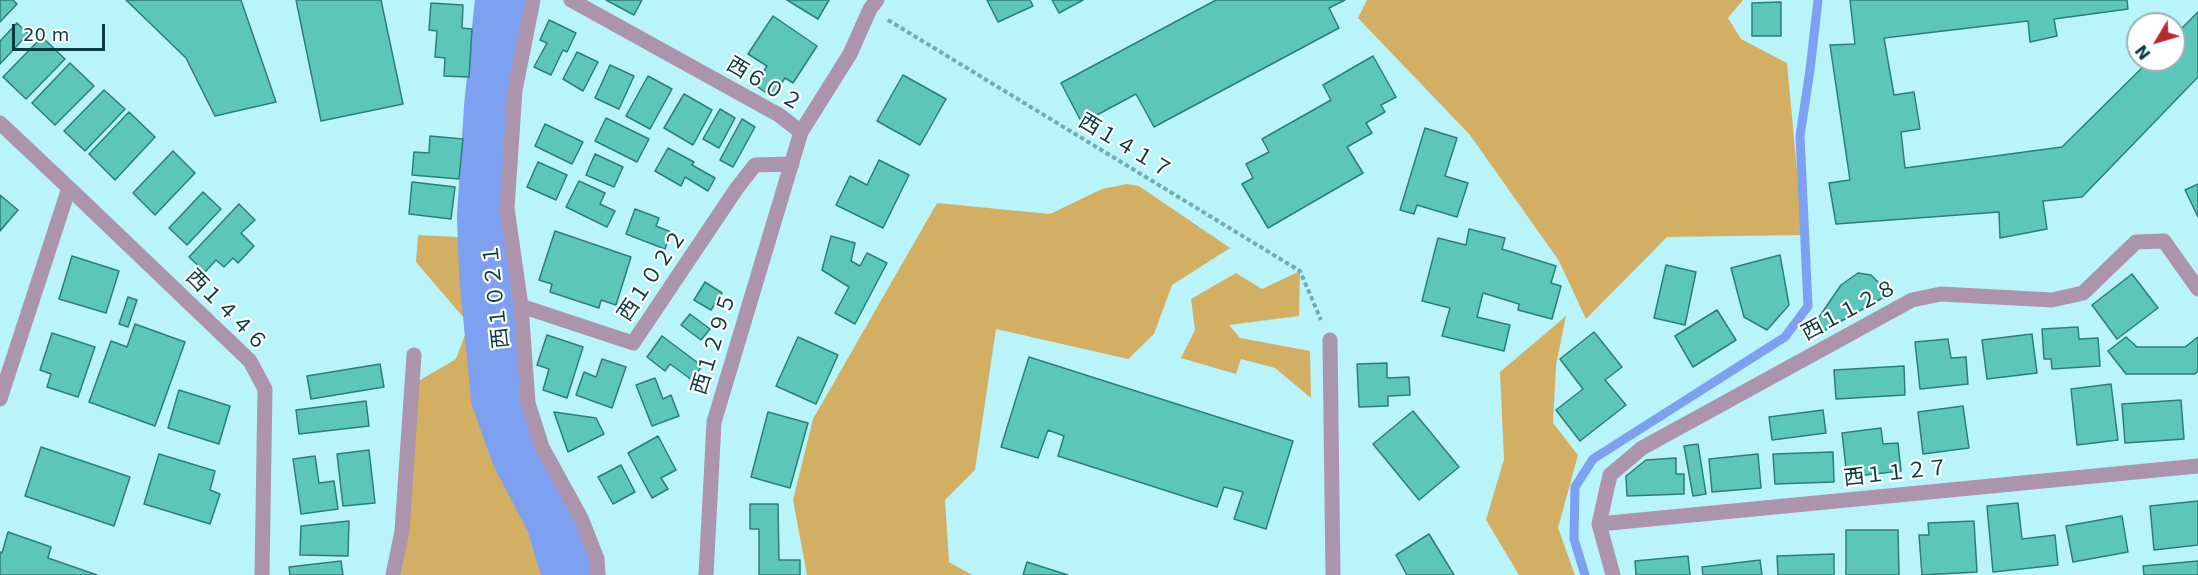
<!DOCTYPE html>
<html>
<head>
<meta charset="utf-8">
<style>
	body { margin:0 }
	#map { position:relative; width:2198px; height:575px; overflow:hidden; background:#b9f4fb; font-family:"DejaVu Sans",sans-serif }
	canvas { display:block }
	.north { position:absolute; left:2126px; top:12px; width:60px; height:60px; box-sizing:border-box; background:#fff; border:2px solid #9db1b3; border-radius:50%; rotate:232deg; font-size:16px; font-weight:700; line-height:24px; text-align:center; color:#0a3b40 }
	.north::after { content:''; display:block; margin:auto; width:21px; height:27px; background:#ba2a2c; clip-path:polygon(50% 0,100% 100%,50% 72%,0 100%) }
	.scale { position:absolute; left:12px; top:24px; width:93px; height:27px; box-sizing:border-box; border:3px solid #0a3b40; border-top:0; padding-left:8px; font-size:18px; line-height:21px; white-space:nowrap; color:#0a3b40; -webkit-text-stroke:4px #fff; paint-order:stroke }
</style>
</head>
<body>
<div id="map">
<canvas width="2198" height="575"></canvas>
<div class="north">N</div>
<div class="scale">20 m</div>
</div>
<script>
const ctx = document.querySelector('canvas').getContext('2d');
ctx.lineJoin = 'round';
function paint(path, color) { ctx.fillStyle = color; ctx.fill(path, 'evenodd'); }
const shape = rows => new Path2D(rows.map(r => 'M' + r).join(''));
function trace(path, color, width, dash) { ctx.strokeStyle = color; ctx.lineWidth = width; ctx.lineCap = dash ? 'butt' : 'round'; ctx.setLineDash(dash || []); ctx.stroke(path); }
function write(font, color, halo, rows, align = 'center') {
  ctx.font = font + ' "DejaVu Sans","Noto Sans JP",sans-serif'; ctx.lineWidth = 4.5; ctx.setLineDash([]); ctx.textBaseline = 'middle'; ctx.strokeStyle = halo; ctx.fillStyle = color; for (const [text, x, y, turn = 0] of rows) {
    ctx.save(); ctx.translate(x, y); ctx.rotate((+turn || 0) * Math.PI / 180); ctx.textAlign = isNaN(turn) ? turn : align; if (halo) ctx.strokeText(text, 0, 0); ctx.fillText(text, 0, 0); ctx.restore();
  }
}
paint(shape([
	[1367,0,1743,0,1728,18,1741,39,1787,63,1803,235,1667,237,1586,319,1559,261,1470,135,1358,18],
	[1127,184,1139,186,1230,248,1172,285,1154,334,1128,359,996,329,975,470,945,500,949,562,972,575,807,575,793,500,813,419,937,203,1050,214,1102,189],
	[418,235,477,238,481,381,498,463,531,513,552,554,555,575,401,575,408,535,415,383,456,359,469,324,416,262],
	[1300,271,1299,316,1229,325,1240,338,1310,351,1311,398,1275,368,1241,359,1236,374,1181,358,1195,330,1191,299,1236,273,1262,289],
	[1566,316,1556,365,1553,423,1578,455,1558,528,1575,575,1519,575,1486,520,1504,459,1500,372]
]), '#d2af62');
trace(shape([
	[1585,575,1574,539,1575,487,1593,459,1785,337,1808,306,1800,136,1810,70,1818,0]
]), '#7da0f1', 9);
trace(shape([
	[503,0,492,107,485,216,487,274,499,398,519,454,554,521,570,575]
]), '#7da0f1', 56);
const building = shape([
	[0,0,13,0,17,4,0,22,0,0],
	[126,0,241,0,276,102,215,116,186,58,126,0],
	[296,0,381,0,403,104,321,121,296,0],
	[606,0,642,0,634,15,606,0],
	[787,0,829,0,818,19,787,0],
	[987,0,1030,0,1033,6,998,22,987,0],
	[1052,0,1083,0,1059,13,1052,0],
	[1216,0,1345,0,1329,8,1339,28,1154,127,1136,94,1082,123,1061,83,1216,0],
	[1850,0,2127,0,2128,9,2054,19,2057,36,2030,42,2028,21,1884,38,1894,95,1914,92,1920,129,1901,132,1905,168,2062,147,2150,60,2174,60,2174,36,2198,12,2198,77,2082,197,2043,201,2047,229,2000,238,1999,212,1836,224,1829,183,1850,180,1830,45,1855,44,1850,0],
	[1781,2,1781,36,1752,36,1752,3,1781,2],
	[431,3,463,5,462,28,472,29,469,77,444,76,445,58,435,57,437,31,429,30,431,3],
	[773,16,817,46,793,83,785,78,772,97,755,85,767,66,748,54,773,16],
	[549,20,576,33,567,52,563,50,551,75,534,67,547,43,540,40,549,20],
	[17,23,28,34,0,64,0,41,17,23],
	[42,37,65,59,26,99,3,77,42,37],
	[577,52,598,62,583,91,563,79,577,52],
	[1373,56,1396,97,1381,105,1385,112,1366,123,1372,133,1347,147,1363,173,1268,228,1242,184,1253,178,1246,164,1269,152,1262,139,1331,100,1323,85,1373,56],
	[70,63,94,86,55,125,32,103,70,63],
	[610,65,634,76,619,109,595,98,610,65],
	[903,75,946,99,920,145,877,121,903,75],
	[648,76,672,89,650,129,626,116,648,76],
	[104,90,125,109,85,151,64,131,104,90],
	[684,94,712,110,693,145,664,128,684,94],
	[720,109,735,118,719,148,703,139,720,109],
	[129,112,155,137,115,180,89,154,129,112],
	[606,118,649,139,637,162,595,141,606,118],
	[742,119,755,127,733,167,720,160,742,119],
	[545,124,583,142,572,164,535,146,545,124],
	[1425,128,1457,138,1445,176,1468,183,1457,217,1417,205,1414,214,1400,210,1425,128],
	[430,136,463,139,459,179,412,175,414,152,429,153,430,136],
	[668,148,694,162,692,165,715,178,708,191,685,177,681,186,655,171,668,148],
	[173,151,195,173,155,215,133,193,173,151],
	[595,154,623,167,614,187,586,175,595,154],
	[879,160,909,175,883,228,836,205,850,176,867,185,879,160],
	[538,162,567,175,556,200,527,187,538,162],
	[579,181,605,193,600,204,615,211,607,227,566,207,579,181],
	[412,182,455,187,451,219,409,214,412,182],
	[2198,184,2198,217,2185,190,2198,184],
	[203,192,221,209,187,245,169,228,203,192],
	[0,195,18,210,0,231,0,195],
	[239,204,255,220,241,233,254,246,238,263,233,258,224,267,216,260,205,272,189,257,239,204],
	[635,209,659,218,656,226,671,232,665,249,626,234,635,209],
	[1469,229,1505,238,1502,249,1556,266,1551,283,1561,286,1552,319,1518,310,1519,304,1483,293,1477,317,1510,325,1504,351,1442,336,1450,308,1422,301,1438,238,1466,245,1469,229],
	[555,231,631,257,616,305,601,300,599,308,550,292,552,284,539,280,555,231],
	[831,236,855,243,851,261,860,266,867,253,887,263,855,324,835,313,849,287,822,270,831,236],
	[1780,255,1789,305,1767,330,1744,317,1731,268,1780,255],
	[72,256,119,271,106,313,59,299,72,256],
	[1666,265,1696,272,1685,325,1654,318,1666,265],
	[1858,273,1871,275,1879,283,1886,280,1893,292,1820,333,1815,323,1841,285,1858,273],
	[2132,274,2158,308,2117,339,2092,305,2132,274],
	[705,282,722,293,711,310,694,300,705,282],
	[128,297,137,300,128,327,119,324,128,297],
	[1717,310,1736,340,1693,367,1675,336,1717,310],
	[690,314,710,329,701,340,681,325,690,314],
	[135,324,185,342,155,426,89,402,111,341,127,347,135,324],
	[2078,327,2079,339,2098,338,2100,366,2052,369,2051,359,2044,359,2042,329,2078,327],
	[1594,332,1622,367,1605,380,1626,405,1580,441,1556,410,1583,389,1560,359,1594,332],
	[52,333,95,347,78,397,47,387,51,374,40,370,52,333],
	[2032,334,2037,373,1987,379,1982,340,2032,334],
	[547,335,583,347,567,398,543,390,549,369,537,365,547,335],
	[662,336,702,366,692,380,670,364,665,371,647,357,662,336],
	[798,337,838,355,816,404,776,386,798,337],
	[2126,337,2137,347,2185,347,2198,337,2198,371,2195,374,2126,374,2108,351,2126,337],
	[1948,339,1951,358,1966,357,1968,384,1920,389,1915,342,1948,339],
	[1029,357,1293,441,1266,529,1234,519,1243,492,1224,487,1217,507,1058,456,1064,436,1048,430,1038,458,1001,447,1029,357],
	[602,359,626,367,612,408,576,395,584,372,596,377,602,359],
	[1387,363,1387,378,1409,377,1410,395,1388,396,1388,406,1359,407,1357,364,1387,363],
	[380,364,384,387,311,399,307,376,380,364],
	[1904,366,1905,395,1836,399,1834,370,1904,366],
	[655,378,663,399,671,395,679,416,652,426,636,385,655,378],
	[2111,384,2118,440,2077,445,2071,389,2111,384],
	[179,390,230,406,219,444,168,428,179,390],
	[2181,400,2184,439,2125,443,2122,404,2181,400],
	[366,401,369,426,299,434,296,410,366,401],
	[1963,406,1969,448,1923,454,1918,412,1963,406],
	[1823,410,1826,433,1772,440,1769,417,1823,410],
	[1413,411,1459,467,1419,500,1373,444,1413,411],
	[554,412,596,418,604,434,568,452,554,412],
	[768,412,808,423,790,488,751,477,768,412],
	[1881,428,1883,444,1898,443,1901,471,1847,477,1842,433,1881,428],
	[658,436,676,470,661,478,668,489,652,498,628,453,658,436],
	[1698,444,1706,494,1693,496,1684,446,1698,444],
	[41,447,130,477,114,526,25,496,41,447],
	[369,450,375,503,343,506,337,454,369,450],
	[1833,452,1834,482,1775,484,1773,454,1833,452],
	[159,454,215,471,210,490,220,494,210,524,144,504,159,454],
	[1758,454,1761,488,1712,492,1709,459,1758,454],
	[315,456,319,483,334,481,338,509,301,514,293,459,315,456],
	[1676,458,1676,474,1684,474,1684,494,1627,496,1626,476,1646,460,1676,458],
	[621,465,635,492,613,504,598,477,621,465],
	[2198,501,2198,545,2154,550,2150,506,2198,501],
	[2018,503,2022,539,2055,535,2058,565,1993,572,1987,506,2018,503],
	[750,504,778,504,779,560,800,560,800,575,759,575,759,529,750,529,750,504],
	[2122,516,2128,552,2073,562,2066,526,2122,516],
	[349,521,348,556,300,555,301,526,349,521],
	[1974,521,1977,572,1922,575,1919,535,1929,535,1928,523,1974,521],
	[1846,530,1898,530,1899,575,1846,575,1846,530],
	[8,532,51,547,48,558,97,575,0,575,0,552,2,553,8,532],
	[1429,534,1454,575,1407,575,1396,555,1429,534],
	[1834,554,1834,575,1778,575,1777,556,1834,554],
	[1688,556,1690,575,1636,575,1635,561,1688,556],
	[1760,560,1762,575,1703,575,1702,567,1760,560],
	[341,561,343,575,290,575,289,567,341,561],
	[2198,561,2198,575,2144,575,2143,566,2198,561],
	[1027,562,1068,575,1023,575,1027,562]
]);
paint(building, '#5cc6bb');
trace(building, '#2c7f77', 1.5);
trace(shape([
	[888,20,1300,271,1321,320]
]), '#75acb2', 4, [4.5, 3]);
trace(shape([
	[521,306,528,403,542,447,581,518,597,559,598,575]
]), '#ac94ac', 15);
trace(shape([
	[533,0,515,90,507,208,521,306,633,343,737,188,755,165,792,164],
	[571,0,779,115,801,132],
	[0,123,69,188,0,399],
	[69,188,250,361,265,389,262,575],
	[1330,340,1333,575],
	[1599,524,2198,466],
	[393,575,402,531,414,355],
	[706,575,714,422,801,132,850,54,870,9,877,0],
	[1613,575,1599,524,1610,475,1642,448,1912,300,1941,294,2052,300,2083,293,2136,242,2164,241,2198,289]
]), '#ac94ac', 15);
write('21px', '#0a3b40', '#fff', [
	["西６０２",764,85,31],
	["西１４１７",1125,147,31],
	["西１０２２",653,276,-56],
	["西１０２１",497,296,-96],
	["西１４４６",226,311,45],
	["西１１２８",1850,311,-28],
	["西１２９５",715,344,-73],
	["西１１２７",1896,474,-6]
]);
</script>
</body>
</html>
